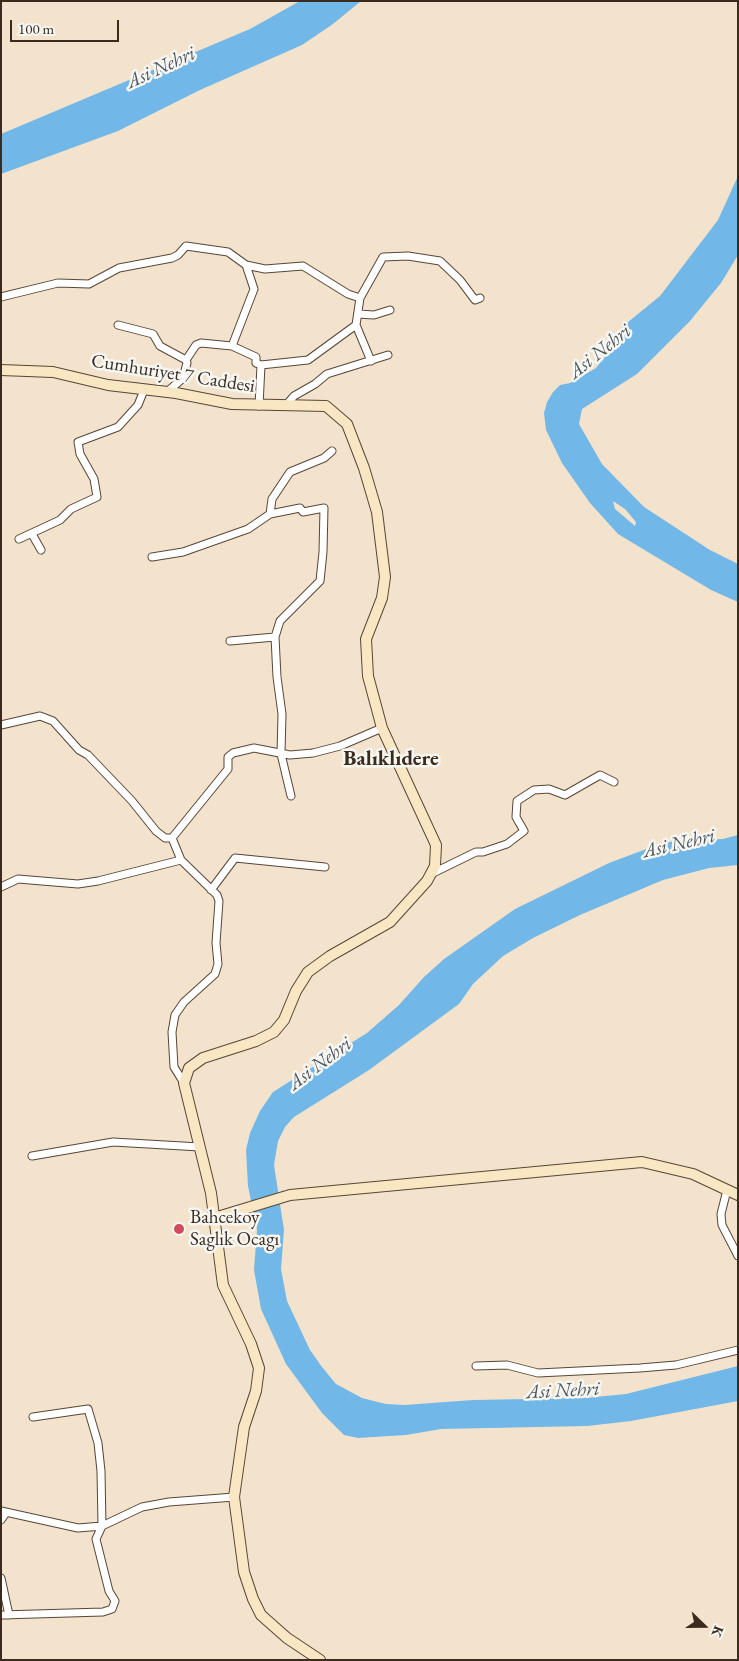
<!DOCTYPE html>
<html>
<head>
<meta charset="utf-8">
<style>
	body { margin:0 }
	#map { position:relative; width:739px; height:1661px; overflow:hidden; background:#f4e3cc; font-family:"EB Garamond",serif }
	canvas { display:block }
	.frame { position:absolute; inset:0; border:2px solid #3b2a1e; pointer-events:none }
	.north { position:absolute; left:679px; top:1601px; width:50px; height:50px; -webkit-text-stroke:4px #f6f6f2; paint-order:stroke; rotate:112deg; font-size:14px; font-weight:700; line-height:20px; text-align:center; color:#3b2a1e }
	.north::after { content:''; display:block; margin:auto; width:18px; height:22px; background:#3b2a1e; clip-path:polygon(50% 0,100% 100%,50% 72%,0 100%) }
	.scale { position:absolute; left:10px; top:20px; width:109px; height:22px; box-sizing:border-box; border:2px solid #3b2a1e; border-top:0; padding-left:6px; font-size:15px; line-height:18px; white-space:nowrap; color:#3b2a1e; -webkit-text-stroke:4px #f6f6f2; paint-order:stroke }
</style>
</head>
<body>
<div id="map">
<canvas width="739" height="1661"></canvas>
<div class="frame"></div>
<div class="north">K</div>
<div class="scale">100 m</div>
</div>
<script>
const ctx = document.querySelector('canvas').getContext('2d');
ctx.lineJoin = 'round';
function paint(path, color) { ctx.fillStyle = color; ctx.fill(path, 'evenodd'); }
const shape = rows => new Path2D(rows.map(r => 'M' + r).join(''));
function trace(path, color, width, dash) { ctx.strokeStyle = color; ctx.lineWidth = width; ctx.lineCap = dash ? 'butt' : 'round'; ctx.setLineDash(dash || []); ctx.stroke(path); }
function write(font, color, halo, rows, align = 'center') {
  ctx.font = font + ' "EB Garamond",serif'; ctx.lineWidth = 5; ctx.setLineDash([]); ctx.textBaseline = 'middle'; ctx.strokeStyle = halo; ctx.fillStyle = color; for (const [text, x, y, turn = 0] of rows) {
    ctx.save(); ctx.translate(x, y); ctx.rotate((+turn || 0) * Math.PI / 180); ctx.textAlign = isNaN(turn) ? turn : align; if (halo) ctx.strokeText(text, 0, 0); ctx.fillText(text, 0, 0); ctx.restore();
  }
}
paint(shape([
	[300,1,361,1,333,24,302,45,200,90,118,131,1,174,1,134,250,29],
	[738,176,738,255,721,283,690,321,637,374,582,409,579,424,602,464,644,507,710,550,738,564,738,602,711,590,618,534,590,503,562,463,546,430,544,413,547,402,553,392,560,385,570,383,596,368,609,352,622,327,660,296,718,220],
	[613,501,625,509,636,522,635,526,615,509],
	[738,835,738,865,709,868,663,880,580,915,533,938,503,956,473,984,459,1004,369,1070,294,1117,285,1127,278,1141,274,1165,284,1230,281,1269,287,1301,310,1350,322,1367,336,1384,362,1398,386,1404,404,1405,473,1400,585,1398,626,1394,738,1366,738,1401,631,1421,587,1426,441,1429,406,1435,358,1438,344,1435,322,1413,286,1364,261,1309,254,1270,257,1230,248,1186,246,1150,250,1133,260,1111,273,1092,367,1033,399,1005,424,977,444,959,515,909,609,863,657,845,674,841,723,839]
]), '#71b7e8');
const street = shape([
	[1,297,58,283,89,284,119,268,172,258,178,255,186,246,228,252,246,265,265,269,303,266,348,294,360,298],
	[358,314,374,315,390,310],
	[118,325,153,334,160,346,186,360,187,363,183,378,167,392],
	[356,325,371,361],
	[232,346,254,289,246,265],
	[186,360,196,345,201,343,232,346,256,357,256,363,261,365],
	[287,404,294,396,315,384,327,374,388,355],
	[259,406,261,365,308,360,356,325,360,298,383,257,408,256,440,261,460,280,475,300,480,298],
	[270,514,300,508,303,512,324,508,323,552,320,581,280,621,275,637,277,677,282,714,281,754,291,796],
	[32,534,41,550],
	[19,539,60,520,71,509,97,497,94,479,80,454,78,442,118,427,138,405,144,390],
	[152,557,183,552,248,529,270,514,272,499,290,472,324,458,332,451],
	[230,641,275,637],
	[1,725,40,716,53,721,79,750,88,755,132,801,156,831,165,838,172,838,181,860,217,895,219,901,216,943,218,964,215,974,184,1002,175,1015,172,1032,174,1067,184,1083],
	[172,838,228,769,228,757,233,753,254,748,290,755,313,753,340,746,382,728],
	[431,874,476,852,483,852,507,844,524,831,516,817,517,801,534,790,549,789,565,795,600,775,614,782],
	[1,887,18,879,78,884,98,881,181,860],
	[211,890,235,858,325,867],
	[32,1156,113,1142,200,1147],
	[727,1190,721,1214,722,1225,738,1256],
	[476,1366,507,1365,538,1373,640,1368,676,1365,738,1350],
	[1,1511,78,1528,102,1526,142,1507,169,1502,234,1497],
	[1,1520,6,1513],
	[1,1578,9,1615],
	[1,1615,103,1612,112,1609,115,1601,109,1591,96,1539,102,1526,101,1471,98,1443,88,1409,33,1417]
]);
const secondary = shape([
	[1,370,53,372,108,385,176,393,232,404,326,406,347,424,364,468,377,512,385,577,382,598,366,639,368,676,382,728,436,845,435,866,427,881,390,922,330,956,308,972,296,991,284,1020,274,1032,256,1041,203,1058,189,1068,184,1083,211,1193,223,1285,251,1344,259,1368,256,1391,244,1427,234,1497,244,1572,253,1599,261,1615,287,1638,320,1660],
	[214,1218,290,1195,642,1162,693,1174,738,1195]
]);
trace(street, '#574638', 9);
trace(secondary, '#574638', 12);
trace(street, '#fff', 7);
trace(secondary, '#f9e7c3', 10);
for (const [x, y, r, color] of [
	[179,1229,6,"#d1495b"]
]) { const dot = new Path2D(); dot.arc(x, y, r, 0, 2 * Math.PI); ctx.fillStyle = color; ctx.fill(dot); trace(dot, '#f6f6f2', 2); }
write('19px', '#3b2a1e', '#f6f6f2', [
	["Cumhuriyet 7 Caddesi",173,374,9]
]);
write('19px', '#3b2a1e', '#f6f6f2', [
	["Bahcekoy",190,1218],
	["Saglık Ocagı",190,1240]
], 'left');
write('italic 20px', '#4b545b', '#f6f6f2', [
	["Asi Nehri",161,68,-25],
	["Asi Nehri",600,352,-39],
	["Asi Nehri",679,844,-13],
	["Asi Nehri",320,1064,-37],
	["Asi Nehri",563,1391,-3]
]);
write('bold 21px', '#3b2a1e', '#f6f6f2', [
	["Balıklıdere",391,759]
]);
</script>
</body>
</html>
